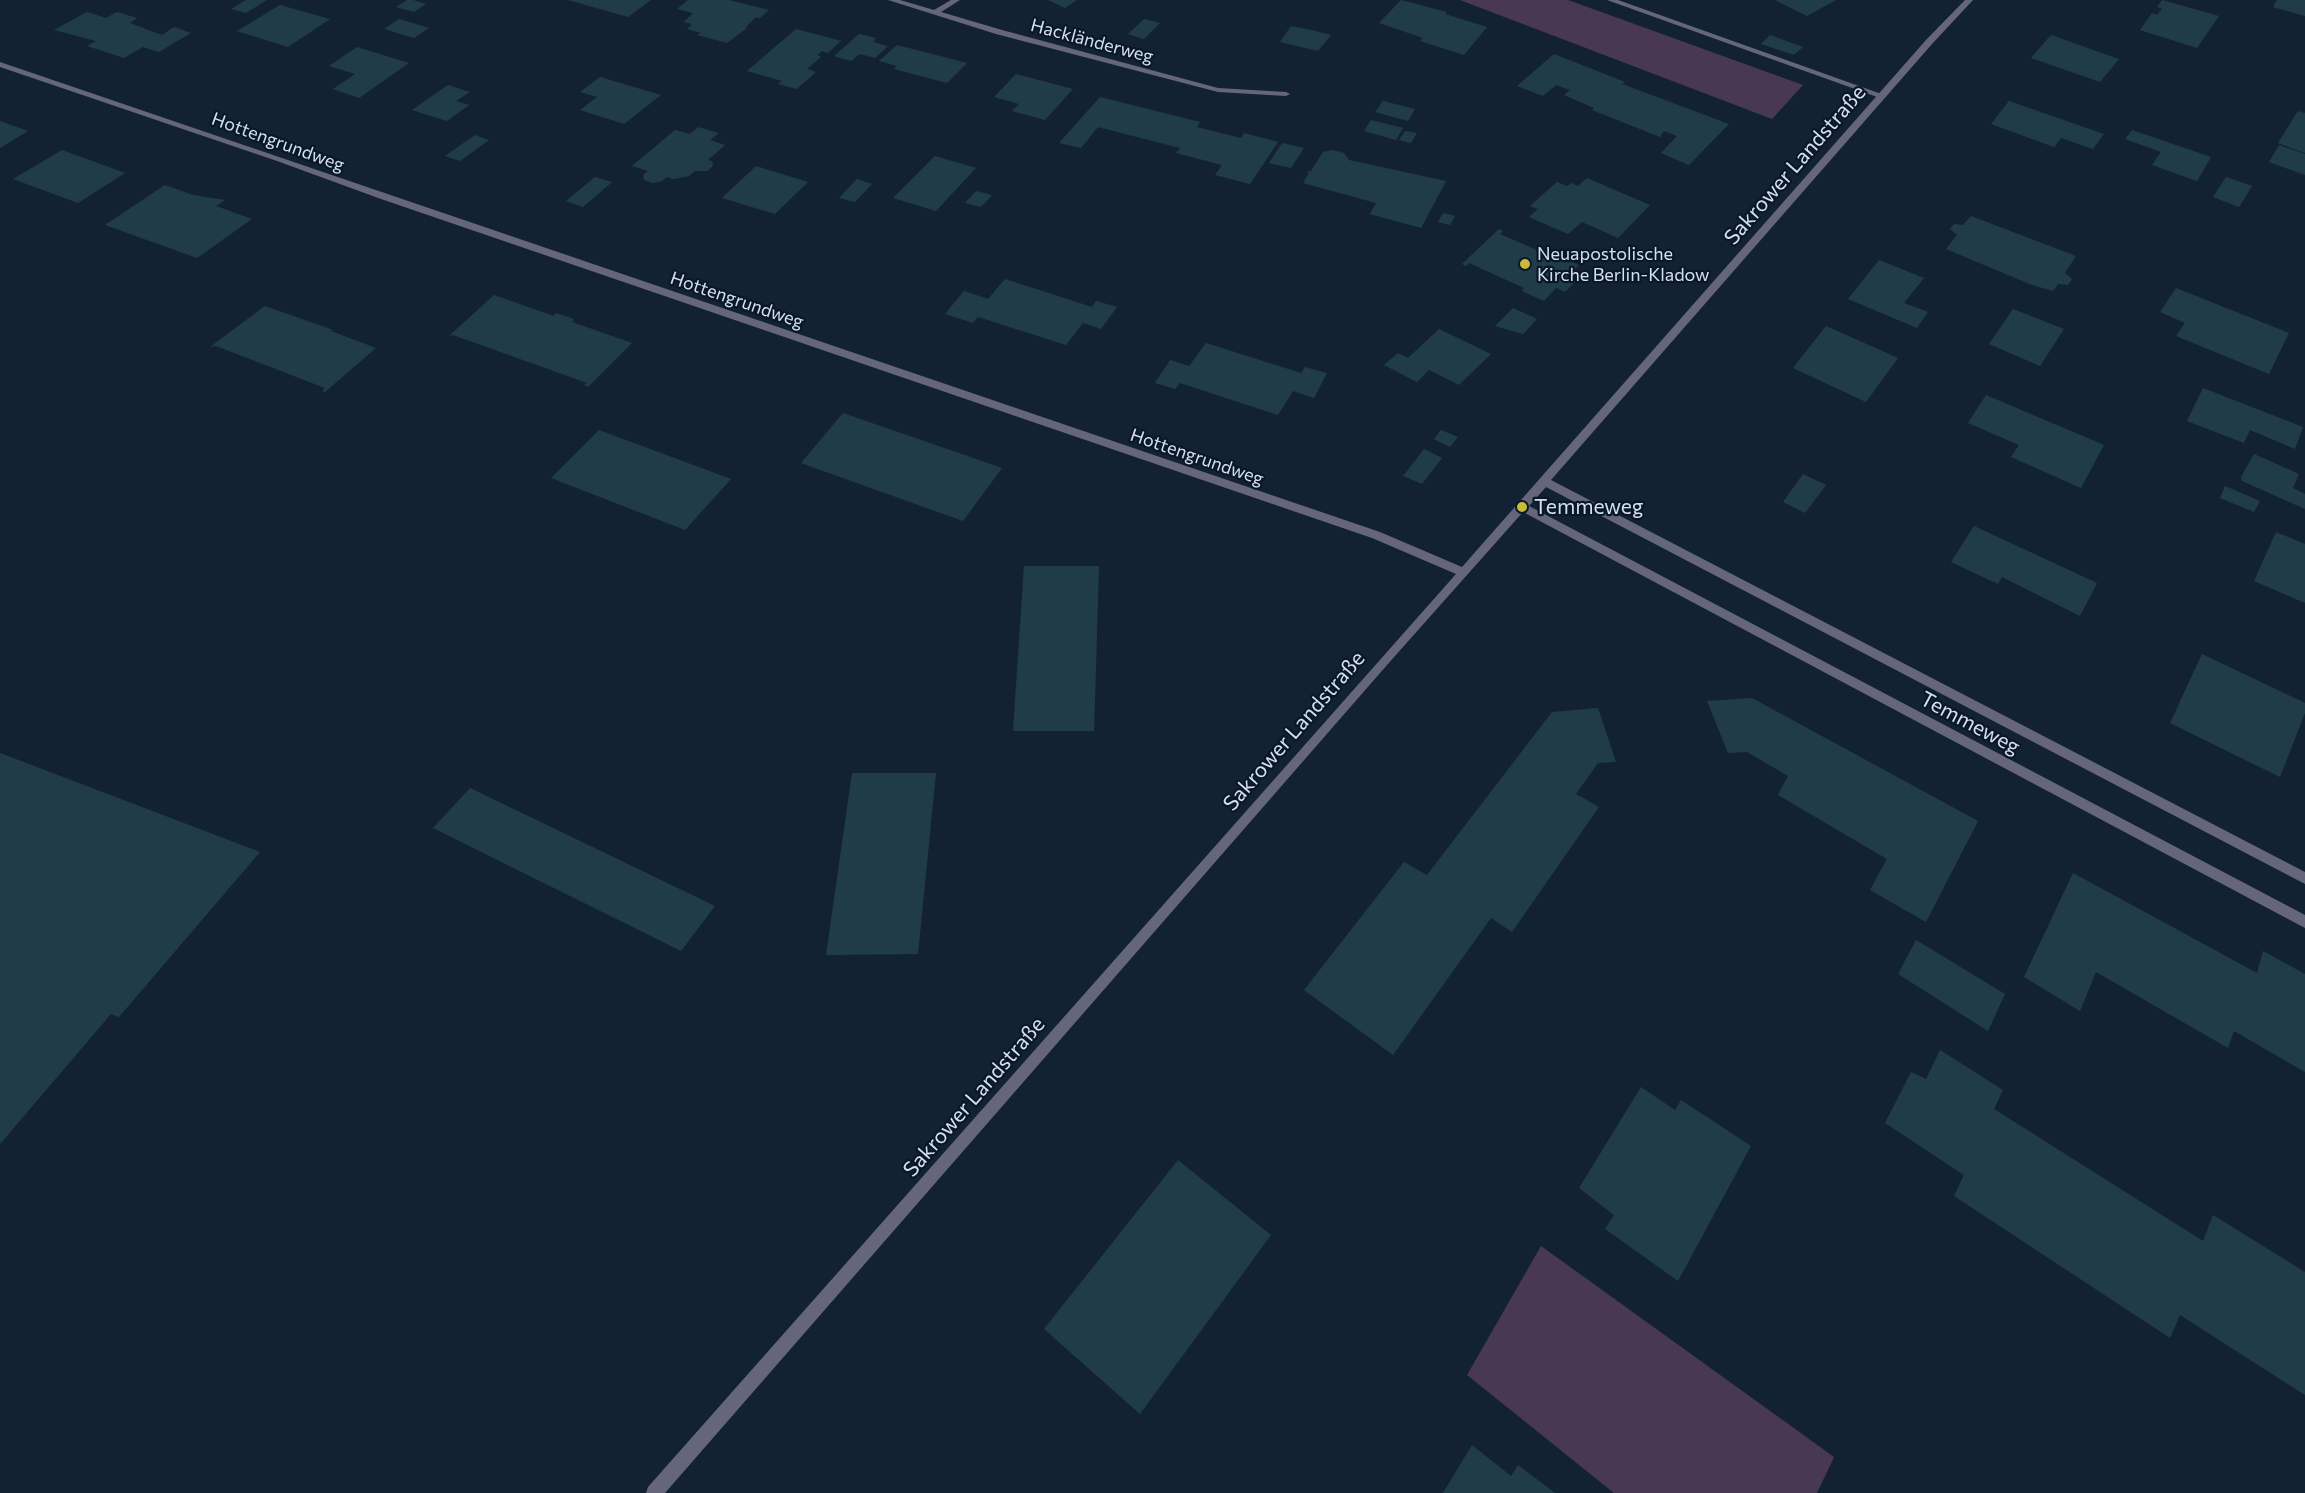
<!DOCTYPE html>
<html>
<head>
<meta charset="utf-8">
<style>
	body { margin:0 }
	canvas { display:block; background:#132233 }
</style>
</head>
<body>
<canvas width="2305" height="1493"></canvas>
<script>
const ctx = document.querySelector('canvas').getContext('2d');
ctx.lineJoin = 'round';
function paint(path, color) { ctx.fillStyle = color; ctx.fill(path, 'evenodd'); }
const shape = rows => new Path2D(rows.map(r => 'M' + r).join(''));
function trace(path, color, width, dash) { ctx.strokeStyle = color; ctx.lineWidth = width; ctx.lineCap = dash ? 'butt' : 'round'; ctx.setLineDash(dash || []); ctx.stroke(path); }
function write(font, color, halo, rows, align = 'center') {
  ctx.font = font + ' Commissioner,sans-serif'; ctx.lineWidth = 4.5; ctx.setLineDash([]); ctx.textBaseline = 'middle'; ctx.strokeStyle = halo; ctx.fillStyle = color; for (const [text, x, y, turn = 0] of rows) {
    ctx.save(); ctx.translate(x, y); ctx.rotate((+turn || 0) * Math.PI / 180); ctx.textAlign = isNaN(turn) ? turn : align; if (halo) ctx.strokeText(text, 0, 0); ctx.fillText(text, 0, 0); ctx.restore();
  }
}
paint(shape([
	[1460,0,1568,0,1803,85,1772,119],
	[1541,1246,1834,1457,1817,1493,1614,1493,1467,1375]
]), '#493853');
paint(shape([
	[246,0,267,0,246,13,231,9],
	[407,0,413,0,426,4,414,12,396,7],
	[568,0,651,0,628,17],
	[688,0,729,0,769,10,760,18,756,17,745,28,747,28,727,43,697,35,701,33,687,29,692,24,684,22,693,13,677,9],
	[1048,0,1077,0,1065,8],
	[1401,0,1447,12,1445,14,1487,27,1464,55,1420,41,1423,38,1379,23],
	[1775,0,1836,0,1807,16],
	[2162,0,2219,16,2197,48,2140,30,2152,13,2157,15,2162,9,2157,7],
	[2277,0,2305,0,2305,16,2273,7],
	[280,5,330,19,288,47,237,31],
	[87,12,106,18,117,12,137,18,130,23,162,35,174,27,191,33,159,52,143,47,124,58,87,46,96,41,54,30],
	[399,19,429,28,414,38,384,29],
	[1144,19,1160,23,1144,39,1128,34],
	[1291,26,1311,30,1331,35,1318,51,1280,42],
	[796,29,841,41,828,53,822,51,817,55,821,57,807,69,816,72,797,89,778,84,782,81,747,71],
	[859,34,876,38,873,42,888,46,875,58,860,54,851,61,834,56],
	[1770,35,1803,47,1794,55,1761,44],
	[2051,35,2119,59,2100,82,2031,58],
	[897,45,967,63,947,83,894,69,897,66,879,61],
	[357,47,409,63,359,98,333,89,355,74,329,66],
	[1554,54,1625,82,1622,84,1729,124,1689,165,1661,153,1677,136,1664,131,1660,137,1592,110,1594,108,1564,95,1570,90,1556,85,1543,96,1517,86],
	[1016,74,1073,89,1045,120,1012,111,1019,104,994,97],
	[600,77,661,95,624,124,580,110,597,97,580,92],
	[448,85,470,92,456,101,469,105,447,121,412,110],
	[1100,97,1200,122,1197,127,1241,138,1244,133,1278,142,1250,184,1215,175,1222,165,1176,153,1180,148,1098,127,1081,148,1059,143],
	[1383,101,1415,109,1408,121,1375,112],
	[2009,101,2104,134,2093,149,2061,138,2054,147,1991,124],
	[2298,111,2305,113,2305,153,2278,143],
	[1371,120,1403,128,1396,140,1364,131],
	[0,121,28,131,0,148],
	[698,127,719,133,710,140,725,145,708,160,712,161,713,166,707,171,695,171,689,176,674,179,667,177,662,181,653,183,644,180,643,175,648,171,632,166,675,130,690,134],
	[2132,130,2211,157,2197,181,2152,165,2161,152,2125,139],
	[1405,131,1417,133,1411,143,1399,140],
	[475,135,489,140,460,161,445,156],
	[1282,143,1304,148,1291,168,1269,163],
	[2279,145,2305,154,2305,175,2269,162],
	[62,150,125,173,78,203,13,179],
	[1333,150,1344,153,1349,160,1446,181,1421,228,1370,214,1376,203,1303,183,1309,173,1306,172,1311,171,1323,152],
	[935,156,976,168,936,211,893,198],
	[756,166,808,182,775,214,722,198],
	[595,177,612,182,583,207,566,201],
	[2226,177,2252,186,2239,207,2213,197],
	[1587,178,1650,205,1618,238,1582,222,1568,234,1529,217,1538,209,1530,206,1557,182,1567,186,1571,183,1578,186],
	[857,179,872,184,855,202,839,198],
	[165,185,193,195,225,200,216,206,252,219,197,258,105,225],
	[976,191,992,195,981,207,965,203],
	[1443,213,1455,216,1450,225,1438,222],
	[1971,216,2076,256,2065,273,2072,279,2068,285,2058,284,2053,291,2032,285,1946,249,1957,235,1950,229,1954,224,1963,225],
	[1499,229,1503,231,1500,234,1555,258,1557,255,1579,265,1567,277,1576,281,1565,292,1556,288,1544,301,1522,291,1524,288,1469,263,1466,266,1462,264],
	[1879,260,1924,278,1904,303,1928,312,1917,328,1848,299],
	[1005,279,1092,307,1096,301,1117,307,1101,329,1083,323,1066,345,978,317,973,323,945,314,964,291,988,299],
	[2176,288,2289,333,2269,374,2176,336,2185,323,2160,312],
	[494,295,554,316,556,313,574,319,572,322,632,343,588,387,584,385,587,383,453,335,449,336],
	[265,306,333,330,331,331,376,348,325,392,322,391,325,388,216,346,210,347],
	[1513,308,1537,319,1523,334,1495,326],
	[2013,309,2064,329,2040,366,1989,344],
	[1826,326,1898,358,1866,402,1793,368],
	[1439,329,1491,354,1459,385,1429,370,1417,382,1384,365,1398,353,1408,358],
	[1206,343,1301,373,1305,367,1327,373,1314,398,1293,391,1278,415,1180,383,1175,389,1155,383,1170,360,1189,366],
	[2203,388,2303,427,2295,449,2250,430,2244,443,2187,421],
	[1986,395,2104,445,2081,488,2011,457,2019,445,1968,423],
	[843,413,1002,468,963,521,801,463],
	[599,430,731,479,685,530,551,478],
	[1441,430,1458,437,1450,447,1434,439],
	[1424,449,1442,458,1422,484,1403,476],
	[2254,454,2299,474,2293,488,2305,494,2305,509,2242,481,2241,477],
	[1803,474,1826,485,1805,513,1783,502],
	[2225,486,2260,501,2254,512,2220,498],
	[1974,526,2097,583,2080,616,2002,577,1998,584,1951,562],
	[2276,532,2305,544,2305,603,2254,581],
	[1024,566,1099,566,1094,731,1013,731],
	[2202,654,2305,703,2305,713,2280,777,2170,723],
	[1752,698,1978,821,1926,922,1870,890,1887,859,1778,795,1788,776,1747,752,1728,753,1707,701],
	[1598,708,1616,762,1598,763,1576,794,1599,807,1512,932,1491,918,1393,1055,1304,990,1404,862,1427,875,1552,712],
	[0,753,260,852,119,1017,111,1014,0,1144],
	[852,773,936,773,918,954,826,955],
	[470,788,715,906,681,951,433,828],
	[2073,873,2257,973,2263,951,2305,974,2305,1072,2234,1031,2228,1048,2096,972,2080,1011,2024,977],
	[1916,940,2005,994,1988,1031,1898,974],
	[1940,1050,2003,1090,1994,1109,2203,1241,2213,1215,2305,1272,2305,1395,2180,1315,2170,1338,1954,1196,1964,1175,1885,1123,1911,1072,1926,1079],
	[1641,1087,1675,1110,1681,1100,1751,1146,1678,1281,1605,1229,1614,1215,1579,1188],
	[1178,1160,1271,1235,1140,1414,1044,1329],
	[1472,1445,1511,1476,1518,1465,1555,1493,1443,1493]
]), '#203d47');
paint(shape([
	[1607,0,1618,0,1887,96,1880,98,1607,0]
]), '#65667b');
paint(shape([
	[888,0,900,0,934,10,951,0,960,0,941,12,1002,30,1218,88,1286,92,1290,94,1286,96,1218,92,996,34,888,0],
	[1965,0,1973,0,1932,44,1551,480,2305,872,2305,884,1546,487,1529,506,2305,915,2305,928,1523,512,1387,665,665,1493,646,1493,648,1487,1456,574,1372,538,381,199,277,161,0,67,0,62,1380,532,1462,567,1926,40,1965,0]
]), '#65667b');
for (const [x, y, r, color] of [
	[1525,264,6,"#caba3a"],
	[1522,507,6,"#caba3a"]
]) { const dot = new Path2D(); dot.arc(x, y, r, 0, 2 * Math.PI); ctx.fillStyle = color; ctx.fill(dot); trace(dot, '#091829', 2); }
write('18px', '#d6e0ec', '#091829', [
	["Hackländerweg",1092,41,15],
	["Hottengrundweg",278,142,20],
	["Hottengrundweg",737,300,19],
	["Hottengrundweg",1197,457,19]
]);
write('18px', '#d6e0ec', '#091829', [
	["Neuapostolische",1537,254],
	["Kirche Berlin-Kladow",1537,275]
], 'left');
write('21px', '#d6e0ec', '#091829', [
	["Sakrower Landstraße",1795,165,-49],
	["Temmeweg",1970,723,28],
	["Sakrower Landstraße",1294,731,-49],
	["Sakrower Landstraße",974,1097,-49]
]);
write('21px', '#d6e0ec', '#091829', [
	["Temmeweg",1534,507]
], 'left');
</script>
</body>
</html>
